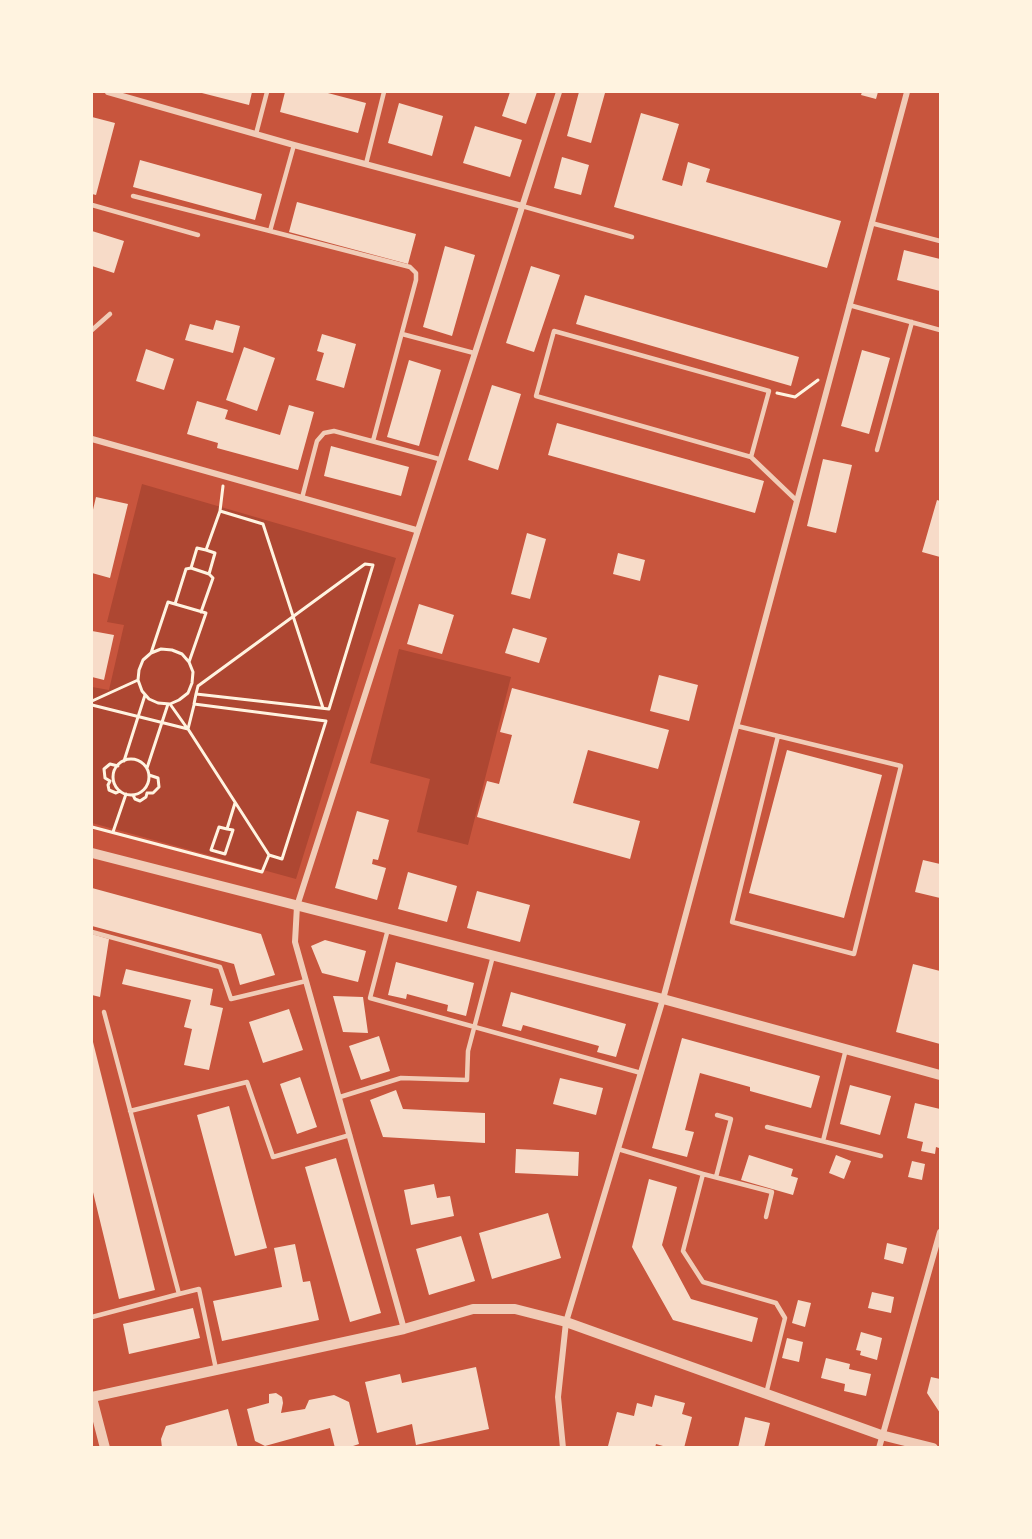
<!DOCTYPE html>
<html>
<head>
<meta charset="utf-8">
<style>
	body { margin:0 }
	#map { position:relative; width:1032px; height:1539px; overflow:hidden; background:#c8553d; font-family:Overpass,sans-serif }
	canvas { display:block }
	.frame { position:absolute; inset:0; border:93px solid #fff3e0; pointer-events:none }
</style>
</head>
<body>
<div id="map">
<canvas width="1032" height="1539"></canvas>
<div class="frame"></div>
</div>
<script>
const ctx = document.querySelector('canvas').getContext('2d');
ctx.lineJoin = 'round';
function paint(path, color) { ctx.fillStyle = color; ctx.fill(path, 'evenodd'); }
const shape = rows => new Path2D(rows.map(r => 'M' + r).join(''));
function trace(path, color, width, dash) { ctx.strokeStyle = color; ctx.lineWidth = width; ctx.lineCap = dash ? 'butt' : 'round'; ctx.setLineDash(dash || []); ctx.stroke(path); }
paint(shape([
	[142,484,396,558,296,879,92,823,92,687,109,690,124,625,107,622],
	[399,649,511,677,468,845,417,832,430,779,370,763]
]), '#ae4732');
paint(shape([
	[198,92,252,92,249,105],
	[285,92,324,92,366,103,358,133,280,112],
	[510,92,537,92,526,124,502,116],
	[579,92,605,93,591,143,567,136],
	[862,92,878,92,876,99,861,95],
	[399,103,443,116,432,156,388,143],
	[641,113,679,124,662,180,682,186,688,162,710,169,706,182,841,221,827,268,614,207],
	[92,117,115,123,96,195,92,194],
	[475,126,522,140,510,177,463,163],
	[562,157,589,165,581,195,554,188],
	[140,160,262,194,255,220,133,187],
	[297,202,416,234,408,264,289,232],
	[92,231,124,241,114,273,92,266],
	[445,246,475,255,452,336,423,327],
	[904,250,940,259,940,291,897,280],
	[531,266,560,275,534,352,506,343],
	[585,295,799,357,791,386,576,324],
	[216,320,240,326,233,353,185,340,190,324,213,330],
	[322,334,356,344,344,388,316,380,324,353,317,351],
	[244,347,275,358,257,411,226,400],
	[146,349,174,359,164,390,136,381],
	[862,350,890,358,869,434,841,426],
	[409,360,441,370,419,446,387,437],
	[492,385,521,394,498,470,468,460],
	[197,401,228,410,225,419,280,435,289,405,314,412,298,470,217,448,218,443,187,434],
	[557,423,764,481,755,513,548,455],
	[331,446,409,467,401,496,324,476],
	[823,459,852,465,836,533,807,526],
	[96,497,128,504,110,578,92,573,92,514],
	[937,500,940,501,940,557,922,552],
	[527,533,546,539,530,599,511,594],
	[618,553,645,560,640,581,613,574],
	[419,604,454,615,442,654,407,644],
	[513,628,547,638,539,663,505,653],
	[92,631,114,635,104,680,92,677],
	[659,675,698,685,689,721,650,711],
	[512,688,669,730,658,769,588,750,573,803,640,821,630,859,477,817,487,781,499,784,512,735,500,732],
	[787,750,882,775,844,918,749,893],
	[357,811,389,820,378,860,373,859,372,864,386,868,377,900,335,888],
	[923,860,940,864,940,898,915,892],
	[408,872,457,886,447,922,398,909],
	[92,888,261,934,275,975,240,985,234,964,92,926],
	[477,891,530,905,520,942,467,928],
	[92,934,109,939,100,997,92,995],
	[325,940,366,951,358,982,322,973,311,946],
	[396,962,474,983,466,1016,447,1011,448,1005,407,994,406,999,388,995],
	[913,964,940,971,940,1044,896,1032],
	[126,969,213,989,210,1005,223,1008,209,1070,184,1065,192,1029,184,1027,191,1000,122,984],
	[511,992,626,1024,616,1057,597,1052,599,1046,523,1025,521,1031,502,1026],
	[333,996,363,997,368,1033,343,1032],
	[289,1009,303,1050,263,1063,249,1022],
	[379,1036,390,1071,361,1080,349,1046],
	[92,1038,155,1290,119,1299,92,1188],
	[682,1038,820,1076,811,1108,750,1091,750,1087,700,1073,685,1130,694,1132,687,1157,652,1148],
	[300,1077,317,1127,297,1134,280,1084],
	[560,1078,603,1088,596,1115,553,1104],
	[850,1085,891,1096,880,1135,840,1124],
	[396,1090,403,1109,485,1113,485,1143,383,1137,370,1100],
	[915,1103,940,1109,940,1143,939,1148,936,1147,935,1154,921,1151,923,1142,907,1138],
	[229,1106,267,1248,235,1256,197,1115],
	[516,1149,579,1152,578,1176,515,1173],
	[749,1155,793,1169,791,1176,798,1178,793,1195,741,1180],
	[836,1155,851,1161,844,1179,829,1173],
	[336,1158,381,1313,350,1322,305,1167],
	[912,1161,925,1164,922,1180,908,1177],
	[649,1179,677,1187,662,1245,691,1299,758,1318,752,1342,673,1320,632,1247],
	[434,1184,437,1198,450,1196,454,1216,411,1225,404,1190],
	[548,1213,561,1258,492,1279,479,1233],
	[461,1236,475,1281,429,1295,416,1249],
	[887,1243,907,1248,903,1264,884,1259],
	[295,1244,303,1282,310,1281,319,1320,222,1341,213,1301,282,1287,274,1248],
	[872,1292,894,1297,891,1313,868,1308],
	[798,1300,811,1303,805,1327,792,1323],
	[193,1308,200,1338,129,1354,123,1324],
	[861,1332,882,1338,877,1360,860,1355,861,1351,856,1350],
	[787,1338,803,1342,799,1362,782,1358],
	[826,1358,850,1364,849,1369,871,1374,866,1396,844,1391,845,1384,821,1378],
	[476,1367,489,1429,416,1445,412,1424,377,1433,365,1382,400,1374,402,1383],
	[931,1377,940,1379,940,1413,927,1393],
	[276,1393,282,1397,283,1403,281,1413,305,1409,309,1400,334,1395,349,1402,359,1444,347,1448,335,1448,330,1428,265,1446,255,1441,247,1409,269,1403,269,1394],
	[655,1395,685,1403,682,1414,692,1417,684,1448,670,1448,656,1444,655,1448,615,1448,608,1446,617,1412,634,1416,637,1403,652,1407],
	[228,1409,238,1448,162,1448,161,1439,166,1426],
	[745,1417,770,1423,764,1448,738,1448]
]), '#f7dbc8');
trace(shape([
	[777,393,795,397,818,380],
	[220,511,223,486],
	[206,550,215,553,209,574,191,568,197,548,206,550,220,511,263,524,323,708],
	[175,604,186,569,191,568],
	[201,612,213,578,209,574],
	[151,653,168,602,206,613,189,662,193,672,192,683,188,693,179,700,170,704,158,703,149,699,142,691,138,680,139,670,143,660,151,653,161,649,172,650,182,654,189,662],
	[92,701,138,680],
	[170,704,187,728],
	[92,705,188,729,269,855,282,859,326,721,194,704,196,694,329,709,373,565,365,564,198,686,196,694],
	[188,729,194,705],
	'113 777a18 18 0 1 1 36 0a18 18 0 1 1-36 0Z',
	[124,761,145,695],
	[147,768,168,704],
	[110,781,105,778,104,769,110,764,118,766],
	[110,781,108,785,109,790,116,793,120,791],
	[147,793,153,793,159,787,158,778,149,775],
	[133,795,135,799,140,801,146,797,147,793],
	[92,827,262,872,269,855],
	[227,829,233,830,225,854,211,850,219,827,227,829,235,803],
	[113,832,126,794]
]), '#fff3e0', 3);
trace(shape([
	[256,134,267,92],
	[294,145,270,231,410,267,416,273,416,280,373,441],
	[366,164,384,92],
	[133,196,270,231],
	[92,205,198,235],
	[522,206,632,237],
	[871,223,940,241],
	[849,305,940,330],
	[92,330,110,314],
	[402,334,474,353],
	[877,450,912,322],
	[751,457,769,391,554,331,536,396,751,457,797,501],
	[302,498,317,441,324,433,334,431,439,459],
	[737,726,901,766,854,954,732,922,778,736],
	[388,929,370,998,641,1073],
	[92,932,220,967,231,999,306,981],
	[340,1097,401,1078,467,1080,468,1051,493,956],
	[130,1111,247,1082,273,1157,350,1135],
	[767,1127,881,1156],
	[823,1141,846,1049],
	[618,1149,703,1174,683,1251,703,1282,776,1303,785,1318,766,1394],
	[703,1174,772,1192,766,1217],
	[716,1177,731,1119,717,1115],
	[179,1294,199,1289,216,1369],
	[92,1317,179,1294,104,1012]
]), '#f1ccb7', 4.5);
trace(shape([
	[108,92,294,145,522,206],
	[92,439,416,530],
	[404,1329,295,942,297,906,559,92],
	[563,1448,558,1397,566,1322,663,999,907,92],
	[879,1448,940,1232]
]), '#f1ccb7', 6);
trace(shape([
	[92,853,663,999,940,1075],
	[92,1397,404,1329,473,1309,515,1309,566,1322,881,1435,933,1448],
	[92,1398,105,1448]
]), '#f1ccb7', 10);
</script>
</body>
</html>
